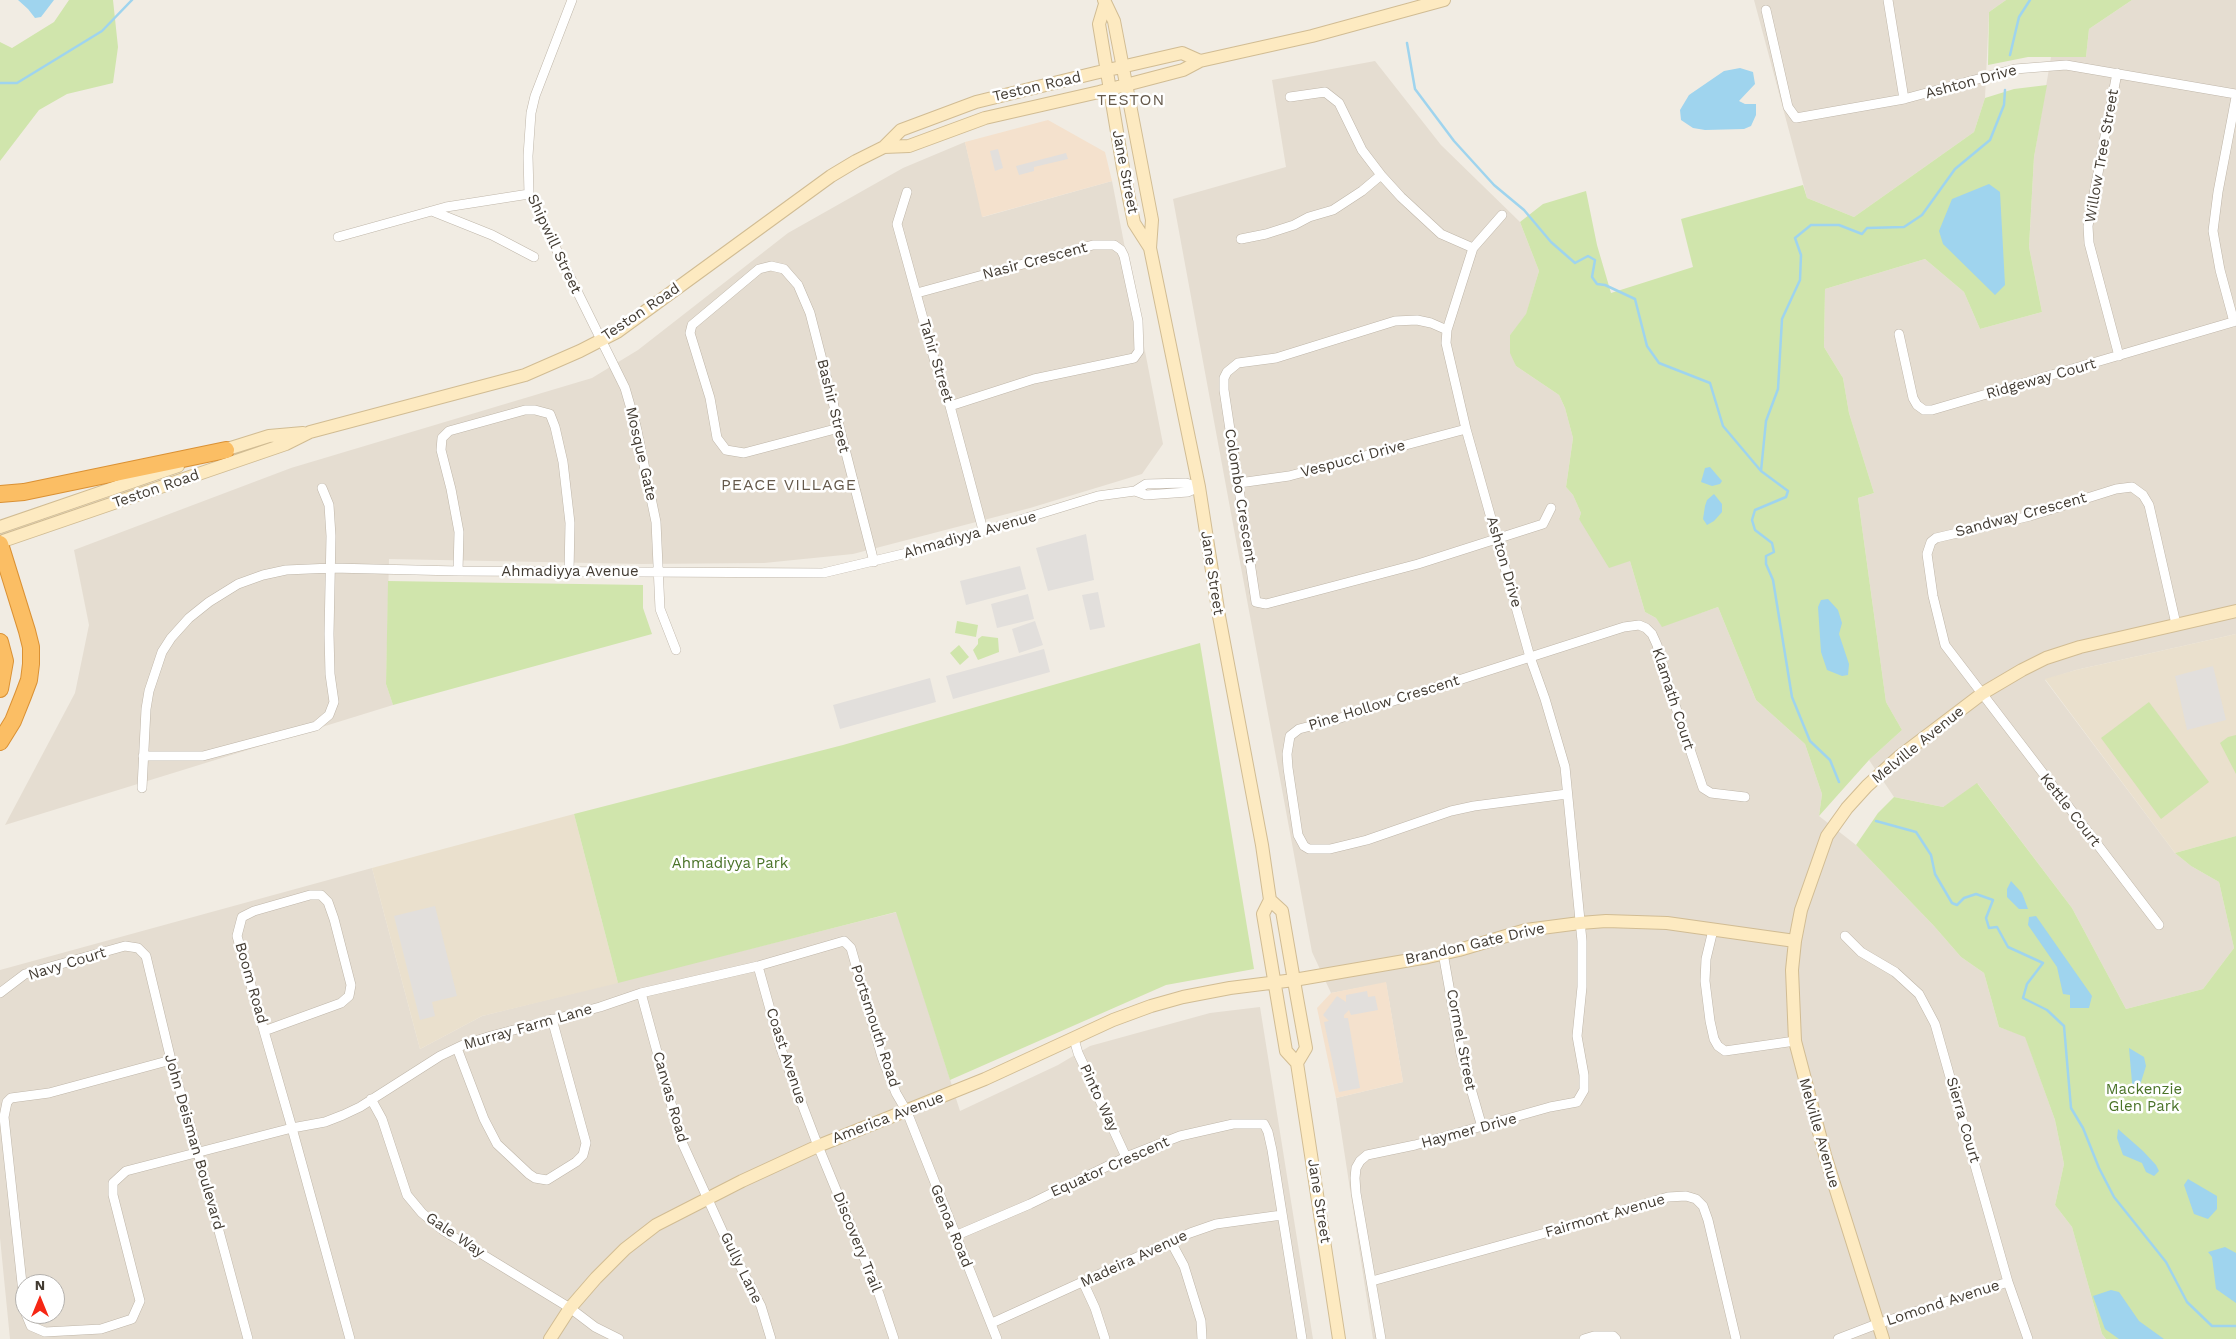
<!DOCTYPE html>
<html>
<head>
<meta charset="utf-8">
<style>
	body { margin:0 }
	#map { position:relative; width:2236px; height:1339px; overflow:hidden; background:#f1ece3; font-family:"Work Sans",sans-serif }
	canvas { display:block }
	.north { position:absolute; left:15px; top:1274px; width:50px; height:50px; box-sizing:border-box; background:#fff; border:1px solid #b4b1ad; border-radius:50%; rotate:0deg; font-size:14px; font-weight:700; line-height:20px; text-align:center; color:#433c33 }
	.north::after { content:''; display:block; margin:auto; width:18px; height:22px; background:#f62715; clip-path:polygon(50% 0,100% 100%,50% 72%,0 100%) }
</style>
</head>
<body>
<div id="map">
<canvas width="2236" height="1339"></canvas>
<div class="north">N</div>
</div>
<script>
const ctx = document.querySelector('canvas').getContext('2d');
ctx.lineJoin = 'round';
function paint(path, color) { ctx.fillStyle = color; ctx.fill(path, 'evenodd'); }
const shape = rows => new Path2D(rows.map(r => 'M' + r).join(''));
function trace(path, color, width, dash) { ctx.strokeStyle = color; ctx.lineWidth = width; ctx.lineCap = dash ? 'butt' : 'round'; ctx.setLineDash(dash || []); ctx.stroke(path); }
function write(font, color, halo, rows, align = 'center') {
  ctx.font = font + ' "Work Sans",sans-serif'; ctx.lineWidth = 5; ctx.setLineDash([]); ctx.textBaseline = 'middle'; ctx.strokeStyle = halo; ctx.fillStyle = color; for (const [text, x, y, turn = 0] of rows) {
    ctx.save(); ctx.translate(x, y); ctx.rotate((+turn || 0) * Math.PI / 180); ctx.textAlign = isNaN(turn) ? turn : align; if (halo) ctx.strokeText(text, 0, 0); ctx.fillText(text, 0, 0); ctx.restore();
  }
}
paint(shape([
	[1754,0,2006,0,1989,12,1985,98,1974,132,1854,217,1807,198],
	[2132,0,2236,0,2236,634,2076,670,2045,680,2175,853,2191,866,2219,882,2234,948,2203,989,2126,1009,2072,908,1978,784,1943,807,1894,797,1869,760,1902,730,1886,702,1858,498,1874,493,1849,413,1843,378,1824,347,1825,289,1925,259,1964,292,1980,329,2042,312,2029,247,2034,157,2051,57,2086,57,2089,29],
	[1375,61,1441,145,1520,222,1539,271,1526,315,1510,335,1516,366,1559,395,1565,408,1573,438,1566,487,1573,495,1581,513,1579,519,1630,561,1645,612,1656,618,1662,626,1718,607,1756,700,1805,744,1822,794,1819,816,1856,845,1934,926,1961,957,1984,973,1999,1027,2025,1036,2055,1120,2064,1164,2055,1205,2072,1227,2102,1334,2106,1339,1373,1339,1336,1098,1403,1082,1386,983,1331,993,1312,952,1173,199,1286,167,1272,80],
	[965,142,983,217,1112,181,1163,444,1142,474,1030,508,853,554,764,563,642,564,389,559,386,684,393,705,5,825,75,693,89,625,74,550,291,468,592,378,638,350,788,233,903,168],
	[372,868,420,1049,482,1016,897,912,960,1111,1058,1065,1090,1046,1210,1013,1260,1007,1313,1339,10,1339,0,1238,0,970],
	[25,1284,55,1284,55,1314,25,1314]
]), '#e5ddd1');
paint(shape([
	[1048,120,1105,152,1112,181,982,217,965,142],
	[1386,982,1403,1082,1336,1098,1317,1008,1331,993]
]), '#f4e1cd');
paint(shape([
	[2236,634,2236,836,2175,853,2045,679,2076,670],
	[574,814,618,983,482,1016,420,1049,372,868]
]), '#eae0cd');
paint(shape([
	[69,0,113,0,118,47,113,83,67,94,39,110,0,161,0,42,12,48,54,22],
	[2006,0,2132,0,2089,29,2086,57,2028,57,1988,65,1989,12],
	[2047,85,2034,157,2029,247,2042,312,1980,329,1964,292,1925,259,1825,289,1824,347,1843,378,1849,413,1874,493,1858,498,1886,702,1902,730,1869,760,1819,816,1822,794,1805,744,1756,700,1718,607,1662,627,1656,618,1645,612,1630,561,1609,568,1579,519,1581,513,1573,495,1566,487,1573,438,1565,408,1559,395,1516,366,1510,353,1510,335,1526,314,1539,271,1520,222,1543,204,1586,191,1597,245,1611,293,1693,267,1681,219,1803,185,1807,198,1854,217,1974,132,1985,98,2014,89],
	[388,581,643,585,643,608,652,634,393,705,386,684],
	[957,621,978,625,976,637,955,633],
	[982,636,998,638,999,652,978,660,973,650,978,644,978,639],
	[1200,643,1254,969,1166,985,950,1080,896,912,618,983,574,814,843,745],
	[959,645,969,657,960,665,950,653],
	[2149,702,2209,782,2161,819,2101,738],
	[2236,735,2236,774,2220,743,2228,737],
	[1977,783,2072,908,2126,1009,2203,989,2234,948,2219,882,2191,866,2175,853,2236,836,2236,1339,2106,1339,2102,1334,2072,1227,2055,1205,2064,1164,2055,1120,2025,1037,1999,1027,1984,973,1961,957,1934,926,1856,845,1878,813,1894,797,1943,807]
]), '#d0e5ac');
paint(shape([
	[998,149,1003,168,995,171,990,151],
	[1066,153,1068,159,1034,167,1034,171,1019,175,1016,166],
	[1086,534,1094,580,1048,591,1036,548],
	[1020,566,1026,589,966,605,960,581],
	[1098,592,1105,627,1090,630,1082,595],
	[1028,594,1034,619,997,628,991,604],
	[1035,621,1043,645,1019,653,1012,629],
	[1044,649,1050,672,953,699,946,676],
	[2213,666,2226,720,2187,730,2175,676],
	[930,678,936,702,840,729,833,705],
	[435,906,457,996,432,1002,435,1016,420,1020,394,916],
	[1367,991,1368,997,1375,996,1378,1010,1351,1015,1349,1010,1344,1015,1344,1018,1348,1018,1360,1088,1339,1092,1324,1022,1329,1021,1323,1015,1337,996,1346,1002,1346,995]
]), '#e2dfdc');
paint(shape([
	[18,0,54,0,41,17,35,18,28,9],
	[1740,68,1753,72,1755,84,1739,101,1745,104,1756,104,1756,115,1751,126,1744,129,1705,130,1693,128,1681,120,1680,110,1689,95,1724,71],
	[1989,184,2000,192,2005,285,1995,295,1943,244,1939,231,1952,199],
	[1710,467,1722,481,1720,484,1712,486,1701,482,1705,468],
	[1714,494,1722,504,1722,512,1714,521,1707,525,1703,519,1705,506,1707,500],
	[1828,599,1838,610,1842,623,1839,634,1849,664,1848,675,1842,676,1827,670,1821,652,1818,607,1821,600],
	[2011,881,2022,893,2028,909,2019,909,2007,897,2007,889],
	[2036,916,2092,996,2089,1008,2070,1008,2070,995,2063,994,2057,967,2028,925,2029,917],
	[2129,1048,2144,1057,2146,1066,2141,1082,2141,1091,2133,1094],
	[2118,1129,2143,1151,2156,1165,2159,1171,2154,1176,2146,1172,2142,1163,2123,1155,2117,1138],
	[2188,1179,2217,1196,2217,1209,2208,1219,2194,1214,2184,1185],
	[2225,1247,2236,1253,2236,1303,2216,1289,2212,1257,2208,1252],
	[2111,1290,2119,1292,2139,1321,2164,1339,2119,1339,2105,1329,2093,1296]
]), '#9fd4ee');
trace(shape([
	[1407,43,1415,89,1454,141,1494,185,1524,210,1551,242,1575,263,1588,256,1595,260,1592,277,1597,284,1605,285,1635,299,1647,346,1659,363,1710,383,1723,426,1761,471,1788,491,1786,497,1755,510,1752,520,1755,530,1772,543,1774,552,1766,556,1766,564,1773,580,1792,697,1810,741,1830,760,1839,782],
	[2010,55,2019,17,2030,0],
	[0,83,17,83,102,31,132,0],
	[1761,471,1766,421,1778,389,1782,319,1800,280,1801,255,1795,238,1811,225,1839,225,1862,234,1867,228,1904,227,1922,215,1955,169,1990,140,2004,105,2005,90],
	[1876,821,1916,832,1931,855,1935,874,1952,903,1957,905,1964,898,1976,894,1993,900,1986,918,1989,928,1997,927,2008,947,2043,963,2027,984,2023,998,2047,1010,2064,1026,2071,1108,2083,1128,2099,1168,2114,1197,2166,1262,2187,1302,2212,1326,2236,1326]
]), '#9fd4ee', 2.5);
const street = shape([
	[572,0,535,96,531,113,528,156,529,194,625,388,636,426,656,522,660,609,676,650],
	[1888,0,1904,99],
	[1766,10,1788,107,1796,118,1904,99,2015,69,2066,65,2236,94],
	[2117,73,2088,226,2089,243,2119,356],
	[1381,175,1401,197,1441,234,1473,248],
	[907,192,897,224,938,373,950,406,983,530],
	[432,211,492,235,534,257],
	[338,237,446,207,529,194],
	[1241,239,1266,234,1294,225,1309,217,1333,210,1362,191,1381,175,1362,150,1339,103,1325,92,1290,97],
	[917,293,1093,245,1114,245,1121,250,1124,256,1138,321,1139,351,1134,358,1034,379,950,406],
	[2234,322,2220,270,2213,231,2218,192,2236,97],
	[1447,330,1431,323,1417,320,1395,321,1276,358,1238,363,1227,372,1224,378,1224,390,1256,602,1266,604,1418,564,1543,524,1551,508],
	[1899,334,1913,398,1917,405,1924,410,1932,410,2236,321],
	[839,428,744,453,726,450,717,438,710,398,690,333,692,325,759,269,771,266,784,269,798,285,810,313,874,562],
	[1239,483,1289,476,1466,429],
	[1135,491,1146,495,1188,492,1199,487],
	[458,571,459,532,451,489,441,450,442,438,449,431,525,410,535,410,550,414,555,427,563,462,570,523,569,572],
	[143,756,203,756,316,726,329,715,334,702,330,674,329,634,331,536,329,505,322,488],
	[142,788,146,709,149,691,162,652,171,638,189,618,209,602,238,584,263,575,286,570,332,568,458,571,823,573,928,548,1098,496,1135,491,1146,484,1186,483,1199,487],
	[1567,794,1474,806,1451,811,1367,840,1330,849,1309,849,1304,846,1298,835,1288,768,1287,754,1290,736,1299,729,1334,720,1624,627,1639,625,1646,628,1652,634,1657,645,1670,690,1703,788,1711,793,1745,797],
	[2159,925,1945,645,1933,596,1927,554,1931,542,1936,538,2030,516,2116,489,2132,487,2143,495,2149,505,2176,624],
	[1713,930,1706,959,1705,981,1710,1021,1714,1039,1718,1046,1725,1051,1795,1041],
	[1845,936,1861,952,1895,972,1919,994,1935,1024,2008,1282,2028,1339],
	[1443,953,1461,1054,1482,1127],
	[758,966,781,1049,818,1146,879,1294,894,1339],
	[0,993,25,974,125,946,138,948,146,956,171,1060,198,1153,248,1339],
	[641,993,681,1140,726,1239,761,1306,771,1339],
	[264,1031,341,1003,349,996,351,985,334,919,328,902,321,895,310,895,254,911,242,917,237,936,264,1031,292,1128,350,1339],
	[1074,1039,1078,1053,1126,1157],
	[457,1048,484,1119,497,1144,529,1174,535,1178,547,1180,576,1162,583,1155,586,1143,552,1019],
	[371,1099,382,1119,407,1195,422,1213,444,1231,570,1308,595,1327,619,1339],
	[955,1236,1030,1204,1126,1157,1180,1136,1233,1124,1264,1124,1268,1132,1272,1150,1302,1339],
	[1171,1242,1184,1266,1201,1321,1202,1339],
	[1372,1281,1549,1232,1668,1197,1686,1196,1696,1199,1703,1206,1708,1220,1736,1339],
	[1083,1282,1095,1308,1105,1339],
	[25,1311,4,1117,7,1102,11,1098,49,1093,171,1060],
	[26,1314,31,1326,45,1332,101,1329,132,1319,140,1301,113,1195,113,1183,126,1171,292,1128,325,1122,343,1115,360,1107,440,1056,463,1045,491,1036,600,1007,641,993,758,966,844,941,851,948,882,1057,896,1093,907,1112,997,1339],
	[992,1323,1190,1233,1216,1224,1282,1215],
	[1381,1339,1356,1193,1355,1178,1356,1168,1360,1161,1367,1155,1415,1145,1550,1107,1577,1102,1584,1090,1584,1075,1577,1036,1582,987,1582,941,1565,767,1545,699,1530,657,1466,429,1446,343,1447,330,1473,248,1502,215],
	[1584,1339,1594,1336,1613,1336,1616,1339],
	[1838,1339,1877,1324,2008,1282]
]);
const secondary = shape([
	[1104,0,1114,21,1152,220,1150,248,1199,487,1219,616,1262,845,1270,900,1263,914,1286,1051,1297,1063,1339,1339],
	[1105,4,1099,24,1123,168,1134,223,1150,248],
	[884,147,909,146,985,118,1099,92,1183,70,1200,61,1312,36,1444,0],
	[218,452,269,436,303,433],
	[0,527,178,466],
	[0,542,286,444,310,432,525,375,580,351,617,332,831,176,856,161,884,147,901,130,976,102,1095,73,1182,53,1200,61],
	[1270,900,1282,911,1297,998,1306,1048,1297,1063],
	[550,1339,570,1308,596,1278,625,1249,656,1225,742,1181,818,1146,985,1079,1113,1020,1151,1006,1183,997,1230,988,1294,980,1428,957,1459,950,1526,930,1580,923,1606,921,1667,923,1795,941],
	[1883,1339,1825,1155,1795,1041,1792,970,1795,941,1801,910,1827,836,1847,808,1867,786,1900,756,1983,693,2022,670,2046,658,2080,647,2236,611]
]);
const highway = shape([
	[0,494,24,492,226,450],
	[0,544,27,631,31,647,31,664,29,680,23,696,13,721,0,742],
	[0,642,5,661,0,689]
]);
trace(street, '#bfb6a9', 10);
trace(secondary, '#d1bc93', 14);
trace(highway, '#da9134', 18);
trace(street, '#fff', 9);
trace(secondary, '#fdeac1', 12);
trace(highway, '#fbbe64', 16);
write('15px', '#433c33', '#fff', [
	["Ashton Drive",1971,82,-15],
	["Teston Road",1037,87,-13],
	["Willow Tree Street",2102,156,-80],
	["Jane Street",1125,172,79],
	["Shipwill Street",554,244,65],
	["Nasir Crescent",1035,261,-15],
	["Teston Road",641,312,-34],
	["Tahir Street",936,361,73],
	["Ridgeway Court",2041,379,-16],
	["Bashir Street",833,406,76],
	["Mosque Gate",641,454,77],
	["Vespucci Drive",1353,459,-15],
	["Teston Road",156,489,-19],
	["Colombo Crescent",1240,496,81],
	["Sandway Crescent",2021,515,-15],
	["Ahmadiyya Avenue",970,535,-16],
	["Ashton Drive",1504,562,74],
	["Ahmadiyya Avenue",570,572],
	["Jane Street",1212,573,81],
	["Klamath Court",1673,699,72],
	["Pine Hollow Crescent",1384,703,-17],
	["Melville Avenue",1918,745,-39],
	["Kettle Court",2070,810,52],
	["Brandon Gate Drive",1475,944,-13],
	["Navy Court",67,964,-17],
	["Boom Road",251,983,74],
	["Portsmouth Road",875,1026,72],
	["Murray Farm Lane",528,1027,-16],
	["Cormel Street",1461,1040,79],
	["Coast Avenue",786,1056,72],
	["Canvas Road",670,1097,74],
	["Pinto Way",1099,1098,65],
	["America Avenue",888,1118,-21],
	["Sierra Court",1963,1120,74],
	["Haymer Drive",1469,1131,-15],
	["Melville Avenue",1819,1133,74],
	["John Deisman Boulevard",194,1142,74],
	["Equator Crescent",1110,1167,-24],
	["Jane Street",1319,1201,81],
	["Fairmont Avenue",1605,1216,-16],
	["Genoa Road",951,1226,68],
	["Gale Way",455,1235,34],
	["Discovery Trail",857,1242,68],
	["Madeira Avenue",1134,1259,-25],
	["Gully Lane",741,1268,64],
	["Lomond Avenue",1943,1303,-18]
]);
write('15px', '#4a7328', '#fff', [
	["Ahmadiyya Park",730,864],
	["Mackenzie",2144,1090],
	["Glen Park",2144,1107]
]);
ctx.letterSpacing = '1px';
write('16px', '#65594b', '#fff', [
	["TESTON",1131,100],
	["PEACE VILLAGE",789,485]
]);
ctx.letterSpacing = '0px';
</script>
</body>
</html>
